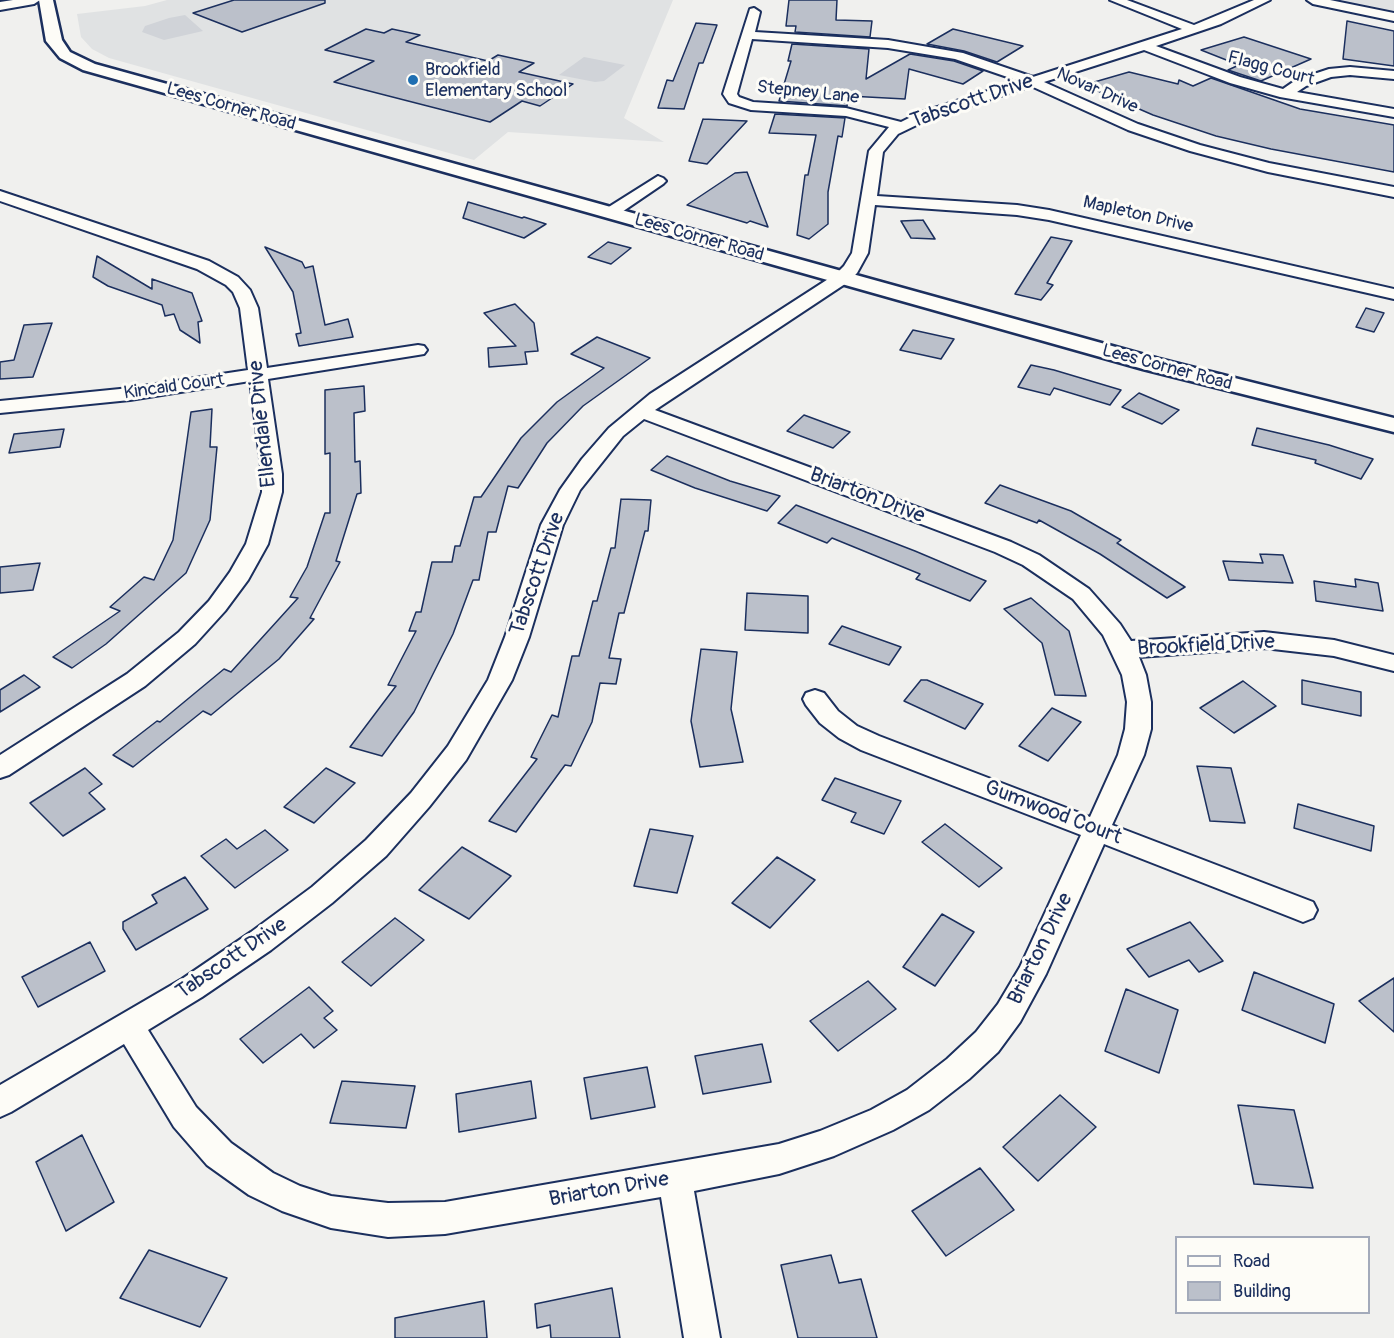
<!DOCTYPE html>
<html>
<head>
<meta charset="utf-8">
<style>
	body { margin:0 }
	#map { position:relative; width:1394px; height:1338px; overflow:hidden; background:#f0f0ee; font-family:Pangolin,sans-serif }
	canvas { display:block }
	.legend { position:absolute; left:1175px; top:1236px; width:195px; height:78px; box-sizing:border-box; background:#fdfcf7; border:2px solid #a3aaba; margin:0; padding:8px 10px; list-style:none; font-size:18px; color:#1b2f5e }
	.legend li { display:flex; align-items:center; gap:12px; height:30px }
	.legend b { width:30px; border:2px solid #a3aaba }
</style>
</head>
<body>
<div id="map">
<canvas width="1394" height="1338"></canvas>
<ul class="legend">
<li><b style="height:8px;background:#fdfcf7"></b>Road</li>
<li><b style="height:16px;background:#bbc0ca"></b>Building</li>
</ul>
</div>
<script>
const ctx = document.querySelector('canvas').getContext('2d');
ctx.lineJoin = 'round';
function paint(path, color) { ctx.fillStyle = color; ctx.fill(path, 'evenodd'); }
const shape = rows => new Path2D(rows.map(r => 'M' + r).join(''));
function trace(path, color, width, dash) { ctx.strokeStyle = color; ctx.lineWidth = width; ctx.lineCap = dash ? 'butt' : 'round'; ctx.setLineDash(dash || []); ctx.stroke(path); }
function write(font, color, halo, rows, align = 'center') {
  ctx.font = font + ' Pangolin,sans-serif'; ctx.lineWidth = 6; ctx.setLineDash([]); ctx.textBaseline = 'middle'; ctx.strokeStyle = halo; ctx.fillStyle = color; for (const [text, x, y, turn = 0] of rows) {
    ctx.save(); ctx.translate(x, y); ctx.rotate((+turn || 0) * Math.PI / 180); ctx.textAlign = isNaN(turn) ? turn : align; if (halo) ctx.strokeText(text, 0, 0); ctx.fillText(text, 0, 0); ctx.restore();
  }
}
paint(shape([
	[167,0,673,0,624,118,664,142,508,132,474,160,109,58,92,49,81,37,77,14,145,6],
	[1314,0,1394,0,1394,15]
]), '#e0e2e3');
paint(shape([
	[185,15,203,31,164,40,142,32,145,26,169,18],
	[584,57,625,65,604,81,595,82,559,75]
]), '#d0d3d8');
const building = shape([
	[234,0,325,0,325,3,242,32,193,13,234,0],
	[789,0,837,0,836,20,872,21,870,37,795,32,796,26,786,26,789,0],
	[1347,21,1394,31,1394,66,1343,59,1347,21],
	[696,23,717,25,703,63,699,63,684,109,658,108,667,80,673,81,696,23],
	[366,29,384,33,392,29,420,35,406,42,488,61,498,55,534,63,519,72,573,84,540,106,522,101,490,122,334,82,374,61,325,50,366,29],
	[953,29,1023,46,997,62,964,51,927,44,953,29],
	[1244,37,1311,59,1261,81,1228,70,1239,65,1201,50,1244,37],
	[792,44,869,49,866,79,910,54,954,61,983,71,963,84,909,69,905,99,849,96,847,106,779,101,791,61,788,61,792,44],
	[1129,72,1178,84,1179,80,1193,86,1211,78,1300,109,1394,125,1394,172,1271,149,1216,136,1153,115,1084,85,1129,72],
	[775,114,845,118,842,137,838,136,828,192,828,224,809,239,797,235,805,175,808,175,816,135,769,133,775,114],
	[703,119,747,121,707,164,689,161,703,119],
	[747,172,768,227,750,221,747,223,687,205,735,173,747,172],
	[468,202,522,218,524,217,546,224,524,238,463,218,468,202],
	[923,220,935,239,911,238,901,221,923,220],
	[1051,237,1072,241,1047,283,1053,285,1041,300,1015,294,1051,237],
	[608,242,631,248,611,264,588,257,608,242],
	[265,247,302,262,305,268,313,266,325,325,348,319,353,337,299,346,296,334,301,333,293,292,265,247],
	[97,256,152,289,152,279,192,293,202,321,198,322,200,343,180,330,174,314,165,316,162,305,108,286,93,277,97,256],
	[515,304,534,323,538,351,525,352,527,364,489,367,488,348,516,346,484,313,515,304],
	[1366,308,1384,313,1374,332,1356,327,1366,308],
	[52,323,33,377,0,379,0,362,14,360,24,325,52,323],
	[913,330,954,339,941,359,900,350,913,330],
	[597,337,650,358,583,406,547,443,518,488,508,486,496,532,488,532,479,580,473,580,453,634,414,712,382,756,350,747,396,686,388,685,416,631,409,631,416,612,421,612,432,562,452,562,455,546,460,546,474,497,481,497,521,438,557,402,604,368,571,354,597,337],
	[1031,365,1054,370,1121,390,1110,405,1054,388,1050,395,1018,387,1031,365],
	[364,386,365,411,354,413,355,462,360,461,361,493,357,494,336,561,340,562,310,618,314,619,279,659,211,715,203,711,133,767,113,755,157,721,160,722,224,669,231,672,298,598,290,597,307,567,325,513,330,513,330,453,325,454,325,390,364,386],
	[1139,393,1179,410,1162,424,1122,407,1139,393],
	[212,409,210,447,217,447,210,520,186,573,106,644,72,668,53,657,120,611,110,607,144,577,154,580,173,540,191,412,212,409],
	[804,415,850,432,833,448,787,431,804,415],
	[1257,428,1329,445,1373,459,1361,479,1315,463,1316,460,1252,445,1257,428],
	[64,429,60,447,9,453,14,434,64,429],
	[667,456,730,481,780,496,767,511,695,488,651,470,667,456],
	[1000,485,1071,511,1121,540,1117,543,1185,587,1167,598,1100,554,1039,520,1037,523,985,503,1000,485],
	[621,499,651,500,648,531,645,531,624,613,619,613,609,658,621,659,616,684,600,683,592,722,571,766,565,765,516,832,489,821,537,759,531,757,552,715,558,717,572,656,579,656,593,601,597,601,611,548,615,548,621,499],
	[796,505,915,551,986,581,970,601,916,579,920,574,832,538,827,543,778,523,796,505],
	[1260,554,1283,555,1293,583,1229,580,1223,561,1263,563,1260,554],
	[40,563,33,590,0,593,0,567,40,563],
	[1355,579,1378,583,1383,611,1316,601,1314,581,1356,587,1355,579],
	[747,593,808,596,808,633,745,630,747,593],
	[1031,598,1069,631,1086,696,1055,695,1042,643,1004,609,1031,598],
	[842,626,901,647,889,665,829,644,842,626],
	[701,649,737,652,731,709,743,762,700,767,691,721,701,649],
	[24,675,40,687,0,712,0,690,24,675],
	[921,680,927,680,983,704,965,729,904,701,921,680],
	[1302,680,1361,692,1361,716,1302,704,1302,680],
	[1243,681,1276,706,1234,733,1200,708,1243,681],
	[1052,708,1081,722,1048,761,1019,746,1052,708],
	[1197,766,1231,768,1245,823,1210,821,1197,766],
	[85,768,102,784,89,793,105,809,63,836,30,803,85,768],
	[326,768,355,783,314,823,284,807,326,768],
	[835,778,901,801,884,834,851,822,856,813,822,800,835,778],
	[1298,804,1374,826,1371,851,1294,828,1298,804],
	[945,824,1002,868,979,887,922,842,945,824],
	[650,829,693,836,677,893,634,886,650,829],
	[265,830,288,850,235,888,201,856,226,839,237,849,265,830],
	[462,847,511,876,469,919,419,890,462,847],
	[777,857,815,880,770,928,732,903,777,857],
	[185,877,208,909,136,950,123,929,123,922,157,903,152,895,185,877],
	[942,914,974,932,935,986,903,967,942,914],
	[395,918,424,940,371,986,342,962,395,918],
	[1190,922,1223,961,1199,972,1189,960,1149,977,1127,949,1190,922],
	[90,942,105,971,38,1007,22,977,90,942],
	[1254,972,1334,1004,1325,1043,1242,1010,1254,972],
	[1394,978,1394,1032,1359,1001,1394,978],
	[868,981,896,1009,838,1051,810,1021,868,981],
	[309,987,333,1011,324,1018,337,1030,314,1048,301,1034,263,1063,240,1039,309,987],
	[1126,989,1178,1010,1159,1073,1105,1051,1126,989],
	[762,1044,771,1082,703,1094,695,1056,762,1044],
	[647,1067,655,1107,591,1119,584,1078,647,1067],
	[342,1081,415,1086,406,1128,330,1123,342,1081],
	[531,1081,536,1118,459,1132,456,1094,531,1081],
	[1060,1095,1096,1127,1038,1181,1003,1147,1060,1095],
	[1238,1105,1294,1110,1313,1188,1254,1184,1238,1105],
	[82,1135,114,1202,66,1231,36,1162,82,1135],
	[980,1168,1014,1210,946,1256,912,1211,980,1168],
	[149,1250,227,1278,200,1327,120,1298,149,1250],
	[831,1255,839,1283,861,1279,877,1338,798,1338,781,1265,831,1255],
	[612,1288,620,1338,551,1338,550,1325,537,1328,535,1304,612,1288],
	[484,1301,487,1338,395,1338,395,1318,484,1301]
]);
paint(building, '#bbc0ca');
trace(building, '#1b2f5e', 1.5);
const minor = shape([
	[13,0,40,0,34,4,0,10,0,2,13,0],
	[1110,0,1127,0,1194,25,1254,0,1270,0,1221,24,1156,46,1240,77,1283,89,1296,80,1329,69,1350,67,1394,71,1394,79,1350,75,1331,77,1306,86,1297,92,1394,109,1394,117,1280,97,1230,83,1144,50,1044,82,1138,124,1200,145,1269,163,1394,187,1394,197,1268,172,1190,151,1128,130,1031,86,929,119,898,134,883,152,877,196,1017,205,1049,210,1394,289,1394,299,1049,220,1017,215,875,205,868,253,857,273,848,282,655,410,1011,542,1039,555,1089,589,1120,624,1131,641,1264,632,1334,640,1394,655,1394,671,1334,656,1264,648,1139,657,1146,675,1151,702,1151,729,1144,755,1112,825,1313,902,1317,910,1313,918,1303,922,1293,918,1104,844,1046,974,1020,1022,998,1052,969,1079,929,1110,893,1130,834,1156,779,1174,694,1191,720,1338,684,1338,661,1197,445,1234,388,1237,331,1228,282,1211,249,1195,207,1165,174,1127,124,1044,11,1112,0,1117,0,1085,182,979,251,932,312,887,366,840,411,793,448,746,488,680,505,637,541,525,560,490,582,459,609,428,650,394,836,274,844,266,852,253,869,151,889,127,846,116,751,110,729,103,723,94,750,9,754,8,760,12,755,32,888,40,963,53,1033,77,1182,29,1110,0],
	[752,39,888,48,955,59,1019,81,919,113,901,122,846,108,753,102,739,97,737,94,752,39],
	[644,419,995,552,1023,565,1073,599,1103,635,1122,675,1127,702,1125,729,1118,755,1090,817,879,736,857,726,838,711,824,693,815,690,806,693,803,699,806,705,820,723,839,738,861,750,1081,835,1020,967,998,1004,976,1032,947,1059,907,1090,871,1110,820,1131,779,1144,445,1202,388,1203,331,1196,300,1186,273,1173,231,1143,196,1107,148,1030,202,997,271,950,332,903,386,856,429,807,466,760,512,680,529,637,563,525,580,490,623,436,644,419],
	[1307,0,1330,0,1394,13,1394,21,1313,4,1307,0],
	[658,176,663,178,666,181,663,184,616,216,604,216,602,213,604,210,658,176],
	[0,191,209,261,238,277,250,290,258,308,267,368,418,345,424,346,427,350,424,354,418,355,268,379,282,474,282,492,268,544,248,580,225,611,195,644,145,686,9,775,0,778,0,755,127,674,179,632,209,601,230,572,246,544,262,492,262,474,250,381,130,400,0,413,0,401,130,388,248,370,240,308,233,292,226,285,197,269,0,201,0,191]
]);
const tertiary = shape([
	[39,0,53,0,62,40,70,52,95,64,1159,359,1394,418,1394,432,1143,369,83,70,60,58,46,41,39,0]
]);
trace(minor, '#1b2f5e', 4);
trace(tertiary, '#1b2f5e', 5);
paint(minor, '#fdfcf7');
paint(tertiary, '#fdfcf7');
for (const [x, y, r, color] of [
	[413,80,6,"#1f6fb2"]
]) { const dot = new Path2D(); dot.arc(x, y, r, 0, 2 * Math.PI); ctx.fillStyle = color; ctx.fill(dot); trace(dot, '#fdfcf7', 2); }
write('18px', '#1b2f5e', '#fdfcf7', [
	["Flagg Court",1271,69,15],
	["Novar Drive",1097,91,24],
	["Stepney Lane",808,93,6],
	["Lees Corner Road",231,107,16],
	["Mapleton Drive",1138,215,13],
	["Lees Corner Road",699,238,16],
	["Lees Corner Road",1167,368,15],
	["Kincaid Court",174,387,-8]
]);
write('18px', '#1b2f5e', '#fdfcf7', [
	["Brookfield",425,70],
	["Elementary School",425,91]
], 'left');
write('21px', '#1b2f5e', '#fdfcf7', [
	["Tabscott Drive",972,102,-19],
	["Ellendale Drive",263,424,-96],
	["Briarton Drive",867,496,21],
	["Tabscott Drive",538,574,-71],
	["Brookfield Drive",1206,646,-3],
	["Gumwood Court",1053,813,21],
	["Briarton Drive",1041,949,-64],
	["Tabscott Drive",232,959,-34],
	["Briarton Drive",609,1190,-10]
]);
</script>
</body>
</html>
